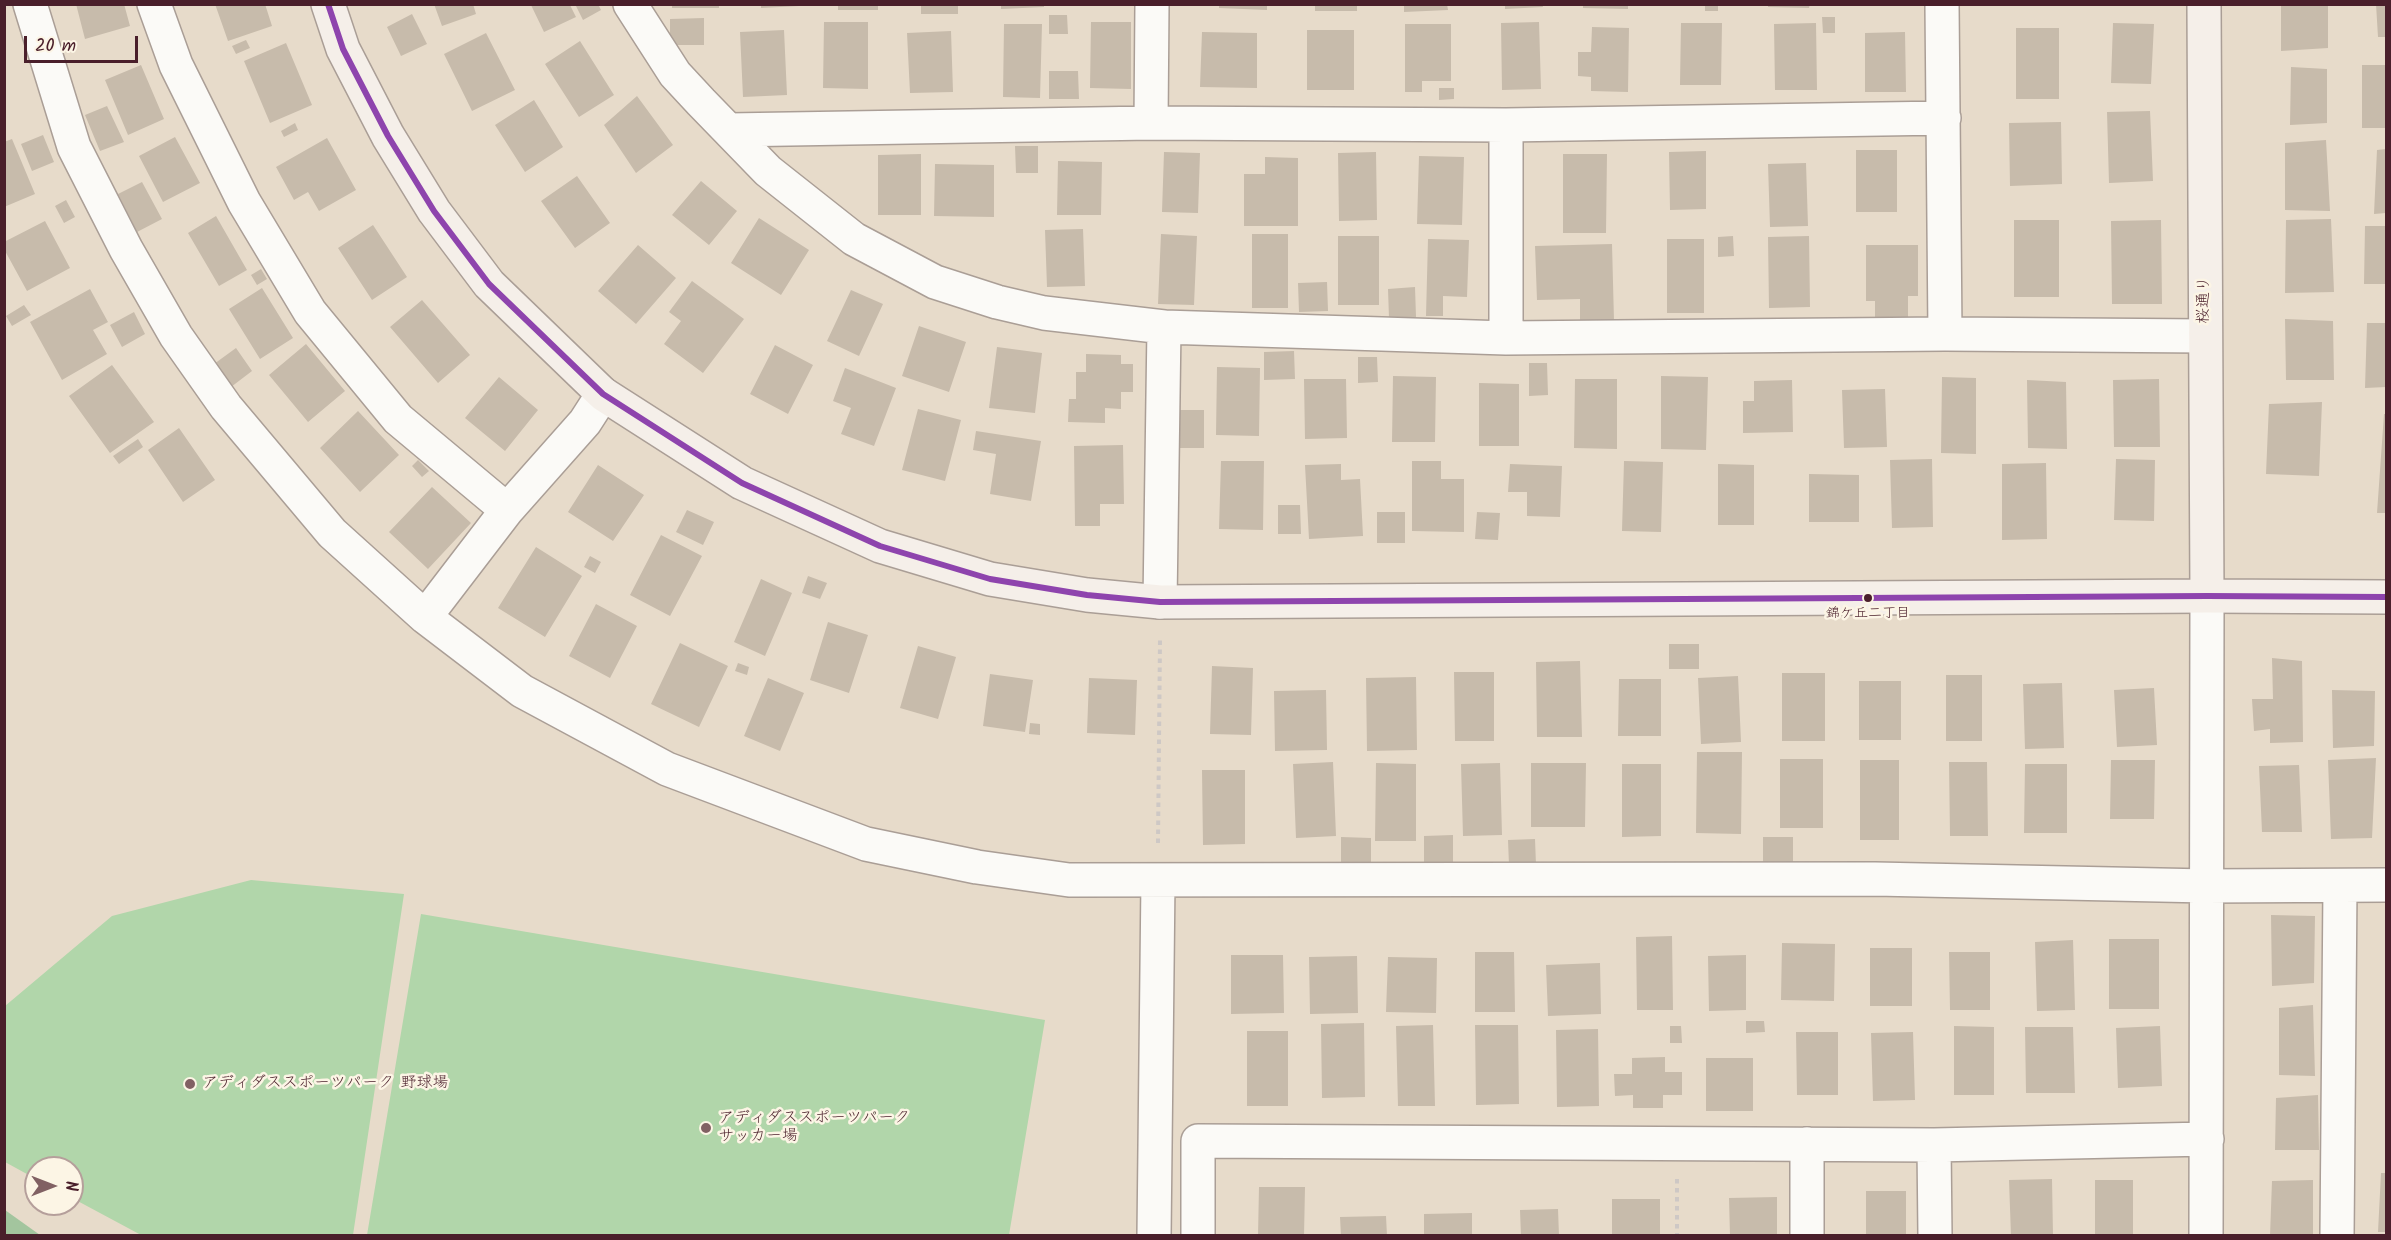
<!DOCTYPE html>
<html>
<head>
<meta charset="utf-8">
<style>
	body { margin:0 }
	#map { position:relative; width:2391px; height:1240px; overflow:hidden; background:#e7dbca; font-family:Kalam,sans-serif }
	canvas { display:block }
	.frame { position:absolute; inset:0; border:6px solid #4a1f2b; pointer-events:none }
	.north { position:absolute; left:24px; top:1156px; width:60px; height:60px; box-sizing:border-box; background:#fcf5e5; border:2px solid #b59f9b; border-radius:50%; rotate:90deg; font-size:16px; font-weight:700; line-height:24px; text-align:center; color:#4a1f2b }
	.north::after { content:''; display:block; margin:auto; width:21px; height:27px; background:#816163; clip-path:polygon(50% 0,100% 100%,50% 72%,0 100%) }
	.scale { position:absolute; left:24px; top:36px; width:114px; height:27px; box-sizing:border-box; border:3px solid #4a1f2b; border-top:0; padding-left:8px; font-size:18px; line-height:21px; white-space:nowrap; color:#4a1f2b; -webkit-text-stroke:4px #fcf5e5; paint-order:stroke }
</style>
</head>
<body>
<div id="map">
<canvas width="2391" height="1240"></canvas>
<div class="frame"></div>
<div class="north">N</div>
<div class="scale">20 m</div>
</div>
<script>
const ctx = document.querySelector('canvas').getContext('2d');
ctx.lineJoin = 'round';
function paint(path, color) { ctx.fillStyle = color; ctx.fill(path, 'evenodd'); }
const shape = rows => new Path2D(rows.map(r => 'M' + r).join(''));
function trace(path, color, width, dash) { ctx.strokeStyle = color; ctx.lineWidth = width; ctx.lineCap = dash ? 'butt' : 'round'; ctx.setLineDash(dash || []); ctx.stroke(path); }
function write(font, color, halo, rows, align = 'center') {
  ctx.font = font + ' Kalam,"Klee One",sans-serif'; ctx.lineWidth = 5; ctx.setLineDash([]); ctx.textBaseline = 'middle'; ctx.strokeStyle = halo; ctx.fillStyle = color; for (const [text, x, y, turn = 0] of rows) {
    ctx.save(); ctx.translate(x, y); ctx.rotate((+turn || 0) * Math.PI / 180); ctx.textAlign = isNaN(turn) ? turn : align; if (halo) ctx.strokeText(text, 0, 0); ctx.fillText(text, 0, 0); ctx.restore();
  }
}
paint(shape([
	[251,880,404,894,353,1235,141,1235,72,1198,72,1168,36,1168,36,1179,5,1162,5,1006,112,916],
	[421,914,1045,1020,1009,1235,367,1235]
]), '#b1d6aa');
paint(shape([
	[4,1210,5,1210,40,1235,5,1235]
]), '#a3c59e');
paint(shape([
	[76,4,124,4,130,26,85,39],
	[215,4,265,4,272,26,228,41],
	[434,4,473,4,476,14,442,26],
	[575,4,598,4,601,10,583,20],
	[672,4,719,4,719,8,672,8],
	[761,4,799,4,799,6,761,8],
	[838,4,878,4,878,10,838,10],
	[921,4,958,4,958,14,921,14],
	[1001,4,1044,4,1044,7,1001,9],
	[1219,4,1267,4,1267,10,1219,8],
	[1315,4,1357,4,1357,11,1315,11],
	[1404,4,1447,4,1448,10,1404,12],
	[1505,4,1542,4,1543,7,1505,9],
	[1583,4,1628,4,1628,9,1583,8],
	[1705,4,1718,4,1718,11,1705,11],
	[1768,4,1810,4,1809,8,1768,7],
	[2281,4,2328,4,2328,48,2281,51],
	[2376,4,2386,4,2386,37,2378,37],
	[531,5,570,5,576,17,544,32],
	[412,14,427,44,401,56,387,27],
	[1049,15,1067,15,1068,34,1049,34],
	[1822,17,1835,17,1835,33,1823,33],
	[704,18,704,45,670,45,670,19],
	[824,22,868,22,868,89,823,88],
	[1091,22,1131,22,1131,89,1090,88],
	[1539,22,1541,89,1502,90,1501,23],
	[1681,23,1722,23,1721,85,1680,85],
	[1816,23,1817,90,1775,90,1774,24],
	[2113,23,2154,24,2151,84,2111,83],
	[1004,24,1042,24,1040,98,1003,97],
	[1405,24,1451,24,1451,81,1422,81,1422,92,1405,92],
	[1592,27,1629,28,1628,92,1591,91,1591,77,1578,76,1578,52,1591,52],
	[2016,28,2059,28,2059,99,2016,99],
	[784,30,787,95,743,97,740,32],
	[1307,30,1354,30,1354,90,1307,90],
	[951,31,953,92,910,93,907,33],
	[1202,32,1257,33,1257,88,1200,87],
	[1905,32,1906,92,1865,92,1865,33],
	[486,33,515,90,472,111,444,54],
	[246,40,250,48,236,54,232,46],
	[580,41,614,95,579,117,545,64],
	[286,43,312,105,270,123,244,61],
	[141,65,164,119,128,135,105,80],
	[2362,65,2386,65,2386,128,2362,128],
	[2291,67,2327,69,2327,123,2290,125],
	[1049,71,1078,71,1079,99,1049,99],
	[1439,88,1454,88,1454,99,1439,100],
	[637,96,673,145,636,173,604,125],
	[534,100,563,147,525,172,495,125],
	[107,106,124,142,100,151,85,115],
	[2150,111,2153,181,2109,183,2107,112],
	[2061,122,2062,184,2010,186,2009,123],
	[295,123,298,130,284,137,281,131],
	[43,135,54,162,32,171,21,144],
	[175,137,200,183,163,202,139,156],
	[327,138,356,190,319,211,308,192,294,200,276,167],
	[12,139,35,194,4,207,4,142],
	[2326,140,2330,211,2285,210,2285,143],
	[1015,146,1038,146,1038,173,1016,173],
	[2386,149,2386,213,2374,214,2377,150],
	[1856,150,1897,150,1897,212,1856,212],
	[1706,151,1706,209,1670,210,1669,152],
	[1164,152,1200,153,1198,213,1162,212],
	[1376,152,1377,220,1339,221,1338,153],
	[921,154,921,215,878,215,878,155],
	[1563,154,1607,154,1606,233,1563,233],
	[1419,156,1464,157,1462,225,1417,224],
	[1265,157,1298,158,1298,226,1244,226,1244,174,1265,174],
	[1058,161,1102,162,1101,215,1057,215],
	[1806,163,1808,226,1770,227,1768,164],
	[935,164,994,165,994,217,934,216],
	[577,176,610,223,575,248,541,201],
	[701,181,737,211,709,245,672,215],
	[142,182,162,219,137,232,118,194],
	[66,200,75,217,64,223,55,206],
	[216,216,247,270,219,286,188,233],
	[759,218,809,250,781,295,731,263],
	[2331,219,2334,292,2285,293,2286,220],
	[2014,220,2059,220,2059,297,2014,297],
	[2161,220,2162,304,2112,304,2111,221],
	[45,221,70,268,27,291,4,249,4,242],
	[373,225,407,277,372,300,338,248],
	[2365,226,2386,226,2386,284,2364,284],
	[1083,229,1085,286,1047,287,1045,230],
	[1161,234,1197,236,1194,305,1158,304],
	[1252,234,1288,234,1288,308,1252,308],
	[1338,236,1379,236,1379,305,1338,305],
	[1733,236,1734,256,1718,257,1718,237],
	[1809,236,1810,307,1769,308,1768,237],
	[1428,239,1469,240,1467,297,1443,296,1443,316,1426,316],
	[1667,239,1704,239,1704,313,1667,313],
	[1612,244,1614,321,1580,322,1580,299,1537,300,1535,246],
	[638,245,676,278,636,324,598,291],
	[1866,245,1918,245,1918,296,1908,296,1908,319,1875,319,1875,301,1866,301],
	[261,269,267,279,257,285,251,275],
	[692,281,744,319,703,373,664,344,681,321,669,312],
	[1327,282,1328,311,1299,312,1298,283],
	[1415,287,1416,317,1389,318,1388,289],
	[262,288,293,338,260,359,229,309],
	[90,289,108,322,93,330,107,354,62,380,30,322],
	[851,290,883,304,859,356,827,341],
	[422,300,470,355,438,383,390,327],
	[24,305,31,315,12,326,6,316],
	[134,312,145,334,122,347,110,325],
	[2285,319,2333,321,2334,380,2286,380],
	[2367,323,2386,323,2386,387,2365,388],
	[919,326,966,342,949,392,902,376],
	[306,344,345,391,308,422,269,375],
	[775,345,813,365,788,414,750,394],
	[997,347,1042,353,1035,413,989,408],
	[236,348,252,371,231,387,214,364],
	[1294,351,1295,379,1264,380,1264,352],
	[1086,354,1121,355,1121,364,1133,364,1133,392,1121,392,1121,409,1105,408,1105,423,1068,422,1069,399,1076,399,1076,372,1086,372],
	[1358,357,1377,357,1378,382,1358,383],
	[1529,363,1547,363,1548,395,1529,396],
	[112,365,154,422,110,453,69,396],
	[1217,367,1260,368,1259,436,1216,435],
	[845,368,896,388,874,446,841,434,851,408,833,401],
	[1393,376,1436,377,1435,442,1392,442],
	[1661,376,1708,377,1706,450,1661,449],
	[499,377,538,410,505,451,465,418],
	[1942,377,1976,378,1976,454,1941,453],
	[1304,379,1346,379,1347,438,1305,439],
	[1575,379,1617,379,1617,449,1574,448],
	[2159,379,2160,447,2114,447,2113,380],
	[1792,380,1793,432,1743,433,1743,401,1754,401,1754,381],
	[2027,380,2066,382,2067,449,2028,448],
	[1479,383,1519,384,1519,446,1479,446],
	[1885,389,1887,447,1844,448,1842,390],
	[2322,402,2319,476,2266,474,2269,404],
	[918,409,961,420,945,481,902,470],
	[1178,410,1204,410,1204,448,1178,448],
	[358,411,399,455,360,492,320,448],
	[2384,414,2386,414,2386,513,2377,513],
	[179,428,215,480,183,502,148,450],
	[976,431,1041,441,1031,501,990,494,996,454,973,450],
	[138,439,143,447,119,464,113,456],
	[1123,445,1124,504,1100,504,1100,526,1075,526,1074,446],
	[1932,459,1933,527,1892,528,1890,460],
	[2116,459,2155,460,2154,521,2114,520],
	[418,460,429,471,422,477,412,466],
	[1221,461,1264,461,1263,530,1219,529],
	[1412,461,1441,461,1441,479,1464,479,1464,532,1412,531],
	[1624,461,1663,462,1661,532,1622,531],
	[2046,463,2047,539,2002,540,2002,464],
	[1341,464,1341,480,1360,479,1363,536,1309,539,1305,465],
	[1510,464,1562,466,1560,517,1527,516,1527,492,1508,492],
	[1718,464,1754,465,1754,525,1718,525],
	[598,465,644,495,613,541,568,512],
	[1809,474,1859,475,1859,522,1809,522],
	[432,487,471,523,428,569,389,532],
	[1278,505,1300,505,1301,534,1278,534],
	[687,510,714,522,703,545,676,532],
	[1377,512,1405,512,1405,543,1377,543],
	[1477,512,1500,513,1498,540,1475,539],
	[661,535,702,556,670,616,630,595],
	[536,547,582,576,545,637,498,608],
	[590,556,601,562,595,573,584,567],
	[808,576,827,583,820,599,802,593],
	[761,579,792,593,765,656,734,642],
	[596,604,637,626,610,678,569,656],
	[828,622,868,635,849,693,810,680],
	[680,643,728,666,699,727,651,704],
	[1669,644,1699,644,1699,669,1669,669],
	[918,646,956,657,938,719,900,708],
	[2272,658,2302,661,2303,742,2270,743,2270,729,2254,731,2252,699,2273,699],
	[1580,661,1582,737,1537,737,1536,662],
	[738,663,749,667,747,675,735,671],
	[1212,666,1253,668,1251,735,1210,734],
	[1454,672,1494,672,1494,741,1455,741],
	[1782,673,1825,673,1825,741,1782,741],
	[990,674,1033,680,1025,732,983,726],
	[1946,675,1982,675,1982,741,1946,741],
	[1738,676,1741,742,1701,744,1698,678],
	[1416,677,1417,750,1367,751,1366,678],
	[768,678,804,693,780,751,744,736],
	[1089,678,1137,680,1135,735,1087,733],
	[1619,679,1661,679,1661,736,1618,736],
	[1859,681,1901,681,1901,740,1859,740],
	[2062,683,2064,748,2025,749,2023,684],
	[2154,688,2157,745,2117,747,2114,690],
	[1326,690,1327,750,1275,751,1274,691],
	[2332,690,2375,691,2374,746,2333,748],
	[1030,723,1040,724,1040,735,1029,734],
	[1697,752,1742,752,1741,834,1696,833],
	[2376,758,2372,838,2331,839,2328,760],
	[1780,759,1823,759,1823,828,1780,828],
	[1860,760,1899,760,1899,840,1860,840],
	[2111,760,2155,760,2154,819,2110,819],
	[1333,762,1336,836,1296,838,1293,764],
	[1949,762,1987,762,1988,836,1950,836],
	[1376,763,1416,764,1416,841,1375,841],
	[1500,763,1502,835,1463,836,1461,764],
	[1531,763,1586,763,1585,827,1531,827],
	[1622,764,1661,764,1661,836,1622,837],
	[2025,764,2067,764,2067,833,2024,833],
	[2299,765,2302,832,2262,832,2259,766],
	[1202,770,1245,770,1245,844,1203,845],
	[1453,835,1453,864,1424,865,1424,836],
	[1341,837,1371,838,1371,865,1341,865],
	[1763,837,1793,837,1793,865,1763,865],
	[1535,839,1536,865,1509,865,1508,840],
	[2271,915,2315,916,2314,983,2272,986],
	[1672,936,1673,1010,1637,1010,1636,937],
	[2109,939,2159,939,2159,1009,2109,1009],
	[2073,940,2075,1010,2037,1011,2035,942],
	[1782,943,1835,944,1834,1001,1781,1000],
	[1870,948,1912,948,1912,1006,1870,1006],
	[1475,952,1514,952,1515,1012,1475,1012],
	[1949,952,1990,952,1990,1010,1950,1010],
	[1231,955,1283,955,1284,1013,1231,1014],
	[1746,955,1746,1010,1709,1011,1708,956],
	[1357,956,1358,1013,1310,1014,1309,957],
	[1388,957,1437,958,1436,1013,1386,1012],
	[1600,963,1601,1014,1548,1016,1546,965],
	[2313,1005,2315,1076,2279,1075,2279,1008],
	[1746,1021,1764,1021,1765,1032,1746,1033],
	[1364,1023,1365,1097,1322,1098,1321,1024],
	[1433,1025,1435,1106,1398,1106,1396,1026],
	[1475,1025,1518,1025,1519,1104,1476,1105],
	[1670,1026,1681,1026,1682,1043,1670,1043],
	[1954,1026,1994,1027,1994,1095,1954,1095],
	[2160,1026,2162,1086,2118,1088,2116,1028],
	[2025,1027,2073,1027,2075,1093,2026,1093],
	[1598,1029,1599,1106,1557,1107,1556,1030],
	[1247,1031,1288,1031,1288,1106,1247,1106],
	[1796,1032,1838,1032,1838,1095,1797,1095],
	[1913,1032,1915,1100,1873,1101,1871,1033],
	[1665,1057,1665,1072,1682,1072,1682,1095,1663,1095,1663,1108,1633,1108,1633,1095,1615,1096,1614,1074,1632,1074,1632,1058],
	[1706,1058,1753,1058,1753,1111,1706,1111],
	[2318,1095,2319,1150,2275,1150,2276,1098],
	[2381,1173,2386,1173,2386,1232,2378,1232],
	[2052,1179,2053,1236,2011,1236,2009,1180],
	[2095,1180,2133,1180,2133,1236,2095,1236],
	[2313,1180,2313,1236,2270,1236,2272,1181],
	[1259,1187,1305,1187,1304,1236,1258,1236],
	[1866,1191,1906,1191,1906,1236,1866,1236],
	[1777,1197,1777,1236,1730,1236,1729,1198],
	[1612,1199,1660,1199,1660,1236,1612,1236],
	[1558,1209,1559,1236,1521,1236,1520,1210],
	[1472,1213,1472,1236,1424,1236,1424,1214],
	[1386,1216,1387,1236,1341,1236,1340,1217]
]), '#c7bbab');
const street = shape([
	[30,4,74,147,126,249,176,336,226,407,332,533,425,617,522,691,667,769,866,844,977,867,1069,880,1875,879,2207,886,2386,885],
	[154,4,176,65,244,202,310,312,398,419,507,510],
	[630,4,675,74,701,102,768,171,854,239,935,282,997,302,1044,313,1164,327,1160,602],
	[1942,4,1945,334],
	[1944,118,1506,125,1506,338,1945,334,2205,336],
	[1151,123,1506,125],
	[729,130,1151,123,1152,4],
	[1164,327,1506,338],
	[425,617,507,510,585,422,603,394],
	[1934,1145,2207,1139],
	[1154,1236,1158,880],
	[1198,1236,1198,1141,1934,1145,1935,1236],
	[1807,1236,1807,1144],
	[2206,1236,2207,596],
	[2337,1236,2340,886]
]);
const secondary = shape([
	[328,4,343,49,388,136,434,211,489,284,603,394,742,483,880,546,990,579,1087,595,1160,602,2207,596,2386,597],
	[2204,4,2207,596]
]);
trace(street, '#aa9e96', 36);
trace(secondary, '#aa9e96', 36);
trace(shape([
	[1158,843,1160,640],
	[1677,1179,1677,1236]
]), '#cec8c5', 4, [4.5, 4.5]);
trace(street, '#fbfaf7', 33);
trace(secondary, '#f5efe9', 33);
trace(shape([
	[328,4,343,49,388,136,434,211,489,284,603,394,742,483,880,546,990,579,1087,595,1160,602,2207,596,2386,597]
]), '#8e44ad', 6);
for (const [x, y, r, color] of [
	[1868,598,5,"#4a1f2b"],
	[190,1084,6,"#816163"],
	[706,1128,6,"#816163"]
]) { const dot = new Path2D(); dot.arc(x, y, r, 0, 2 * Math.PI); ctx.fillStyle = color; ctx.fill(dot); trace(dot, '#fcf5e5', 2); }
write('14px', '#4a1f2b', '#fcf5e5', [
	["錦ケ丘二丁目",1868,615]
]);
write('16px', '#4a1f2b', '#fcf5e5', [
	["桜通り",2205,300,-90]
]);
write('16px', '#4a1f2b', '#fcf5e5', [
	["アディダススポーツパーク 野球場",202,1084],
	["アディダススポーツパーク",718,1119],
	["サッカー場",718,1137]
], 'left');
</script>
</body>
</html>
